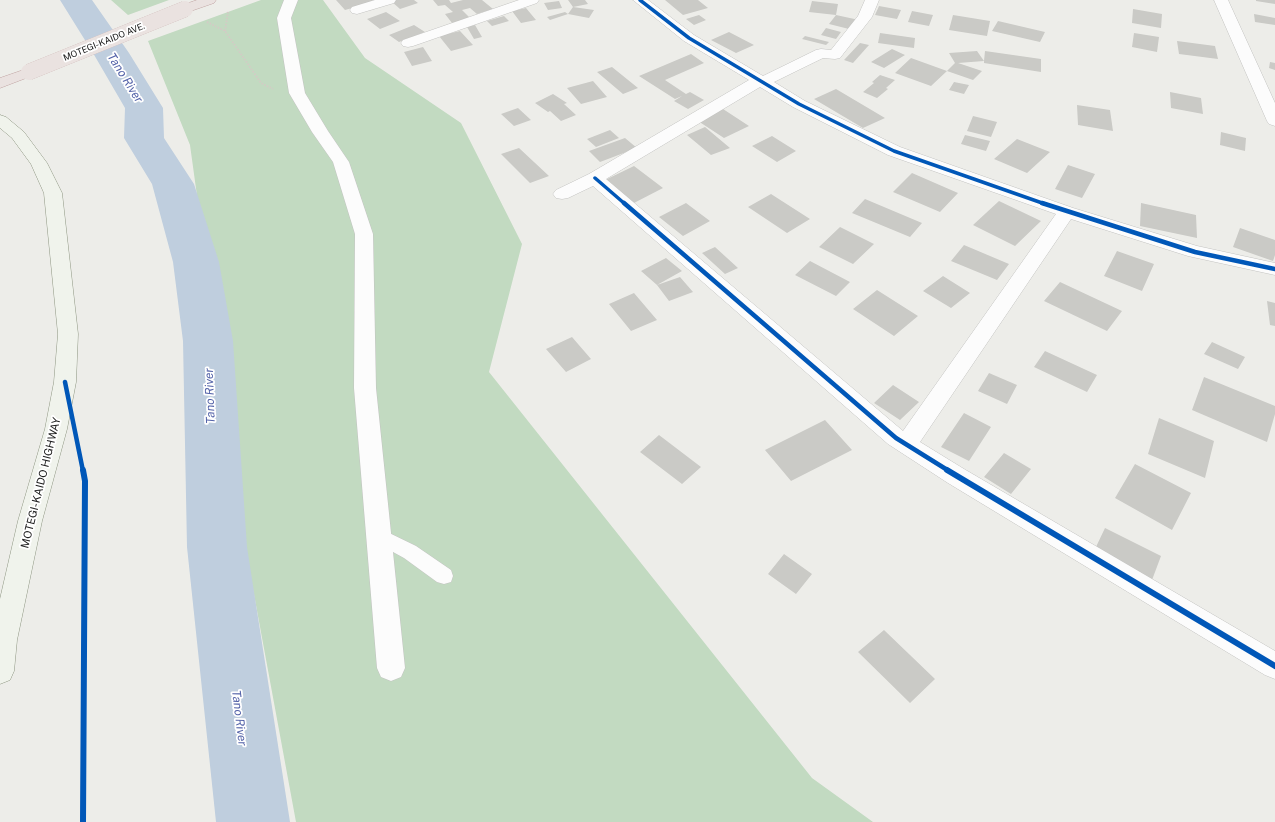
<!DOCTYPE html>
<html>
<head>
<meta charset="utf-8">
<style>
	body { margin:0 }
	canvas { display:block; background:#edede9 }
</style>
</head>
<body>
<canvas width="1275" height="822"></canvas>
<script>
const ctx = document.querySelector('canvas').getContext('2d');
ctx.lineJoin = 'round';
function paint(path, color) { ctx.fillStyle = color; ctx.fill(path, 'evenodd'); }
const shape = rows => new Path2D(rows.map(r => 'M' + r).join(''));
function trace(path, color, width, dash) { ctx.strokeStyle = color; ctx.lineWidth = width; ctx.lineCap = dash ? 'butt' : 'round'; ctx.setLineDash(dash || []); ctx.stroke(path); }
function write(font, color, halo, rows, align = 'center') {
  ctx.font = font + ' "Public Sans",sans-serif'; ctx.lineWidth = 3.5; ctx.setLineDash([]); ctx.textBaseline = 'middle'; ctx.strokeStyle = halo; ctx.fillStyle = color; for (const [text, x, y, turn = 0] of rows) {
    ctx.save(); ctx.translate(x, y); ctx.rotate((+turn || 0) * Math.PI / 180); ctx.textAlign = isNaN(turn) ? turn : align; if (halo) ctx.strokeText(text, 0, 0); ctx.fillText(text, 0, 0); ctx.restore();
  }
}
paint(shape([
	[111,0,169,0,128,15],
	[261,0,323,0,365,58,461,123,522,244,489,372,812,778,873,822,296,822,246,551,190,145,148,41]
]), '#c2dac1');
paint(shape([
	[60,0,92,0,129,53,163,108,164,138,194,184,219,262,233,341,247,547,290,822,216,822,187,547,183,341,173,262,152,184,124,138,125,108,93,53,60,0]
]), '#bfcede');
paint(shape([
	[336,0,372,0,374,2,345,10],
	[394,0,414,0,418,3,400,9,391,1],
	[433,0,449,0,451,3,463,0,482,0,493,9,477,14,470,8,462,10,470,18,452,23,445,14,453,12,445,5,438,6],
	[568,0,585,0,588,4,573,7],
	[665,0,698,0,708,8,683,15],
	[1256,0,1275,0,1275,4,1256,1],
	[559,1,562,8,548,10,544,3],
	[812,1,838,4,836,15,809,12],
	[879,6,901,10,897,19,875,15],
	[573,7,594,10,589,18,568,14],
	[526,8,536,20,521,23,512,11],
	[1133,9,1162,14,1161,28,1132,23],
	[912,11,933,15,929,26,908,22],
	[386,12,400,21,380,29,367,19],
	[565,12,568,14,550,20,547,17],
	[1254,14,1275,18,1275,25,1255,22],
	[699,15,706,20,694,25,686,19],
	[836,15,859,20,853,30,829,24],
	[953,15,990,21,987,36,949,30],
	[504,16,509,21,492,26,487,21],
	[998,21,1045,32,1040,42,992,31],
	[414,25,425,32,399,42,389,35],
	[475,25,482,37,474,39,467,27],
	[826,28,841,32,836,39,821,35],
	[460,31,473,45,451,51,439,36],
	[729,32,754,45,736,53,711,40],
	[880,33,915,38,914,48,878,43],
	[1134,33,1159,37,1157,52,1132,47],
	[805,36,829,42,826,45,802,39],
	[1177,41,1215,46,1218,59,1179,54],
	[860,43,869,45,853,63,844,60],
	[423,47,432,61,412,66,404,52],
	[892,49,905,55,884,68,871,62],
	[977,51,984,61,985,51,1041,59,1041,72,984,63,984,61,958,63,982,71,973,80,947,71,955,63,949,53],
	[691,54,704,63,665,80,686,94,690,92,704,100,688,109,674,101,682,96,675,99,639,76],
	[911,58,947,71,931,86,895,73],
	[1270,62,1275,63,1275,70,1269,68],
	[612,67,638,88,623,94,597,72],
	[880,75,895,80,886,88,888,89,877,98,863,92,874,83,872,82],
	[593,81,607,97,581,104,567,88],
	[954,82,969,85,964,94,949,90],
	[836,89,885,118,863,128,814,99],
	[1170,92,1201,98,1203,114,1171,108],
	[553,94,567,103,564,104,576,115,561,121,550,111,548,112,535,103],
	[1077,105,1110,110,1113,131,1078,125],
	[518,108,531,120,514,126,501,114],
	[723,109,749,126,724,138,698,121],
	[973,116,997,122,991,137,967,131],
	[705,127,730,148,711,155,687,135],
	[610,130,619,138,596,147,587,139],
	[1221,132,1246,138,1245,151,1220,145],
	[965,135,990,141,986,151,961,144],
	[772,136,796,151,777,162,752,146],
	[625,138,637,148,600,162,589,151],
	[1017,139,1050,152,1027,173,994,159],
	[519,148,549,176,530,183,501,154],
	[1068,165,1095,174,1082,198,1055,189],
	[634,166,663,188,632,204,603,181],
	[912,173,958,193,940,212,893,192],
	[771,194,810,219,787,233,748,207],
	[865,199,922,223,910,237,852,213],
	[999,201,1041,221,1015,246,973,225],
	[686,203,710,221,683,236,659,217],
	[1141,203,1196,215,1197,238,1140,226],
	[840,227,874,244,853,264,819,247],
	[1240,228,1275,240,1275,255,1273,261,1233,247],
	[964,245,1009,264,997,280,951,261],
	[715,247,738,268,725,274,702,253],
	[1117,251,1154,264,1142,291,1104,276],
	[666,258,682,271,657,285,641,271],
	[810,261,850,282,836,296,795,275],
	[943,276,970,293,951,308,923,291],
	[680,277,693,292,669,301,657,285],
	[1060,282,1122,311,1107,331,1044,301],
	[877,290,918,316,894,336,853,309],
	[634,293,657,320,631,331,609,304],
	[1267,301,1275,303,1275,326,1270,325],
	[572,337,591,359,566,372,546,349],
	[1212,342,1245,357,1238,369,1204,354],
	[1045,351,1097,375,1087,392,1034,367],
	[989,373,1017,385,1007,404,978,391],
	[1204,377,1275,406,1275,414,1267,442,1192,410],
	[893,385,919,402,900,420,874,403],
	[964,413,991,427,969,461,941,447],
	[1159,418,1214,441,1205,478,1148,454],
	[825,420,852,450,791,481,765,450],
	[659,435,701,467,682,484,640,452],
	[1004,453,1031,469,1011,494,984,477],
	[1135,464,1191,493,1172,530,1115,498],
	[1105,528,1161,556,1152,580,1095,549],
	[784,554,812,574,796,594,768,574],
	[884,630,935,679,910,703,858,652]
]), '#cacac6');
const lane = shape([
	[379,528,416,546,451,570,453,576,451,582,444,584,437,582,404,558,373,541,370,536,373,531,379,528]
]);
const street = shape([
	[284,0,298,0,291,18,305,93,328,131,349,162,373,234,376,388,405,668,401,677,391,681,381,677,377,668,354,388,355,234,333,162,312,132,289,93,277,18,284,0],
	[375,0,396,0,394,3,357,14,352,13,350,10,352,7,375,0],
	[519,0,539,0,537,3,413,46,408,47,403,46,401,43,403,40,519,0],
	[633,0,648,0,694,35,763,76,816,50,821,49,831,50,858,16,865,0,879,0,872,17,840,58,835,59,823,58,774,82,805,101,900,147,1073,208,1197,246,1275,263,1275,275,1188,256,1071,219,920,442,964,469,1275,651,1275,679,1265,675,948,483,888,444,593,186,568,198,562,199,556,198,553,194,556,190,589,174,749,80,684,41,633,0],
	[760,87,793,107,888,155,1056,214,903,431,606,179,760,87],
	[1214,0,1228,0,1275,103,1275,126,1269,124,1267,121,1214,0]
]);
const secondary = shape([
	[0,115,6,117,24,132,47,163,62,193,78,334,76,382,67,429,42,521,17,640,14,671,10,680,0,684,0,599,18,521,45,429,54,382,58,334,44,193,31,164,12,138,0,128,0,115]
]);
const highway = shape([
	[197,0,216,0,214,3,185,13,180,12,178,9,180,6,197,0],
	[29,68,34,69,36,72,34,75,0,88,0,78,29,68]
]);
trace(lane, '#c3c3c1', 1);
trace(street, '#c3c3c1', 1);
trace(secondary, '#8e9682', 1);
trace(highway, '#c0a3a2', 1);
trace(shape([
	[207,22,225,31,261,83,273,89],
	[225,31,228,12]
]), '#d3cbc5', 2, [1.5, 1.5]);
paint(lane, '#fcfcfc');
paint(street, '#fcfcfc');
paint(secondary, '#f0f3ec');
paint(highway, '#eae2e0');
const highwayBridge = shape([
	[29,72,185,9]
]);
trace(highwayBridge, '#c0a3a2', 16, []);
trace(highwayBridge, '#eae2e0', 16);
trace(shape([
	[640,0,689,38,799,104,894,151,1045,204],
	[595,178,625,204]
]), '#0057b8', 3.5);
trace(shape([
	[624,203,896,438,949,471],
	[1042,203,1195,252,1275,269],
	[65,382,83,471]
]), '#0057b8', 4.5);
trace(shape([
	[83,470,85,481,83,822],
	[947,470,1275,666]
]), '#0057b8', 6);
write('9px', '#202020', '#fff', [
	["MOTEGI-KAIDO AVE.",104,42,-22]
]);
write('11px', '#202020', '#fff', [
	["MOTEGI-KAIDO HIGHWAY",41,483,-76]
]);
write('italic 12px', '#5362a8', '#fff', [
	["Tano River",125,78,58],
	["Tano River",210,396,-92],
	["Tano River",239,718,83]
]);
</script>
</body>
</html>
